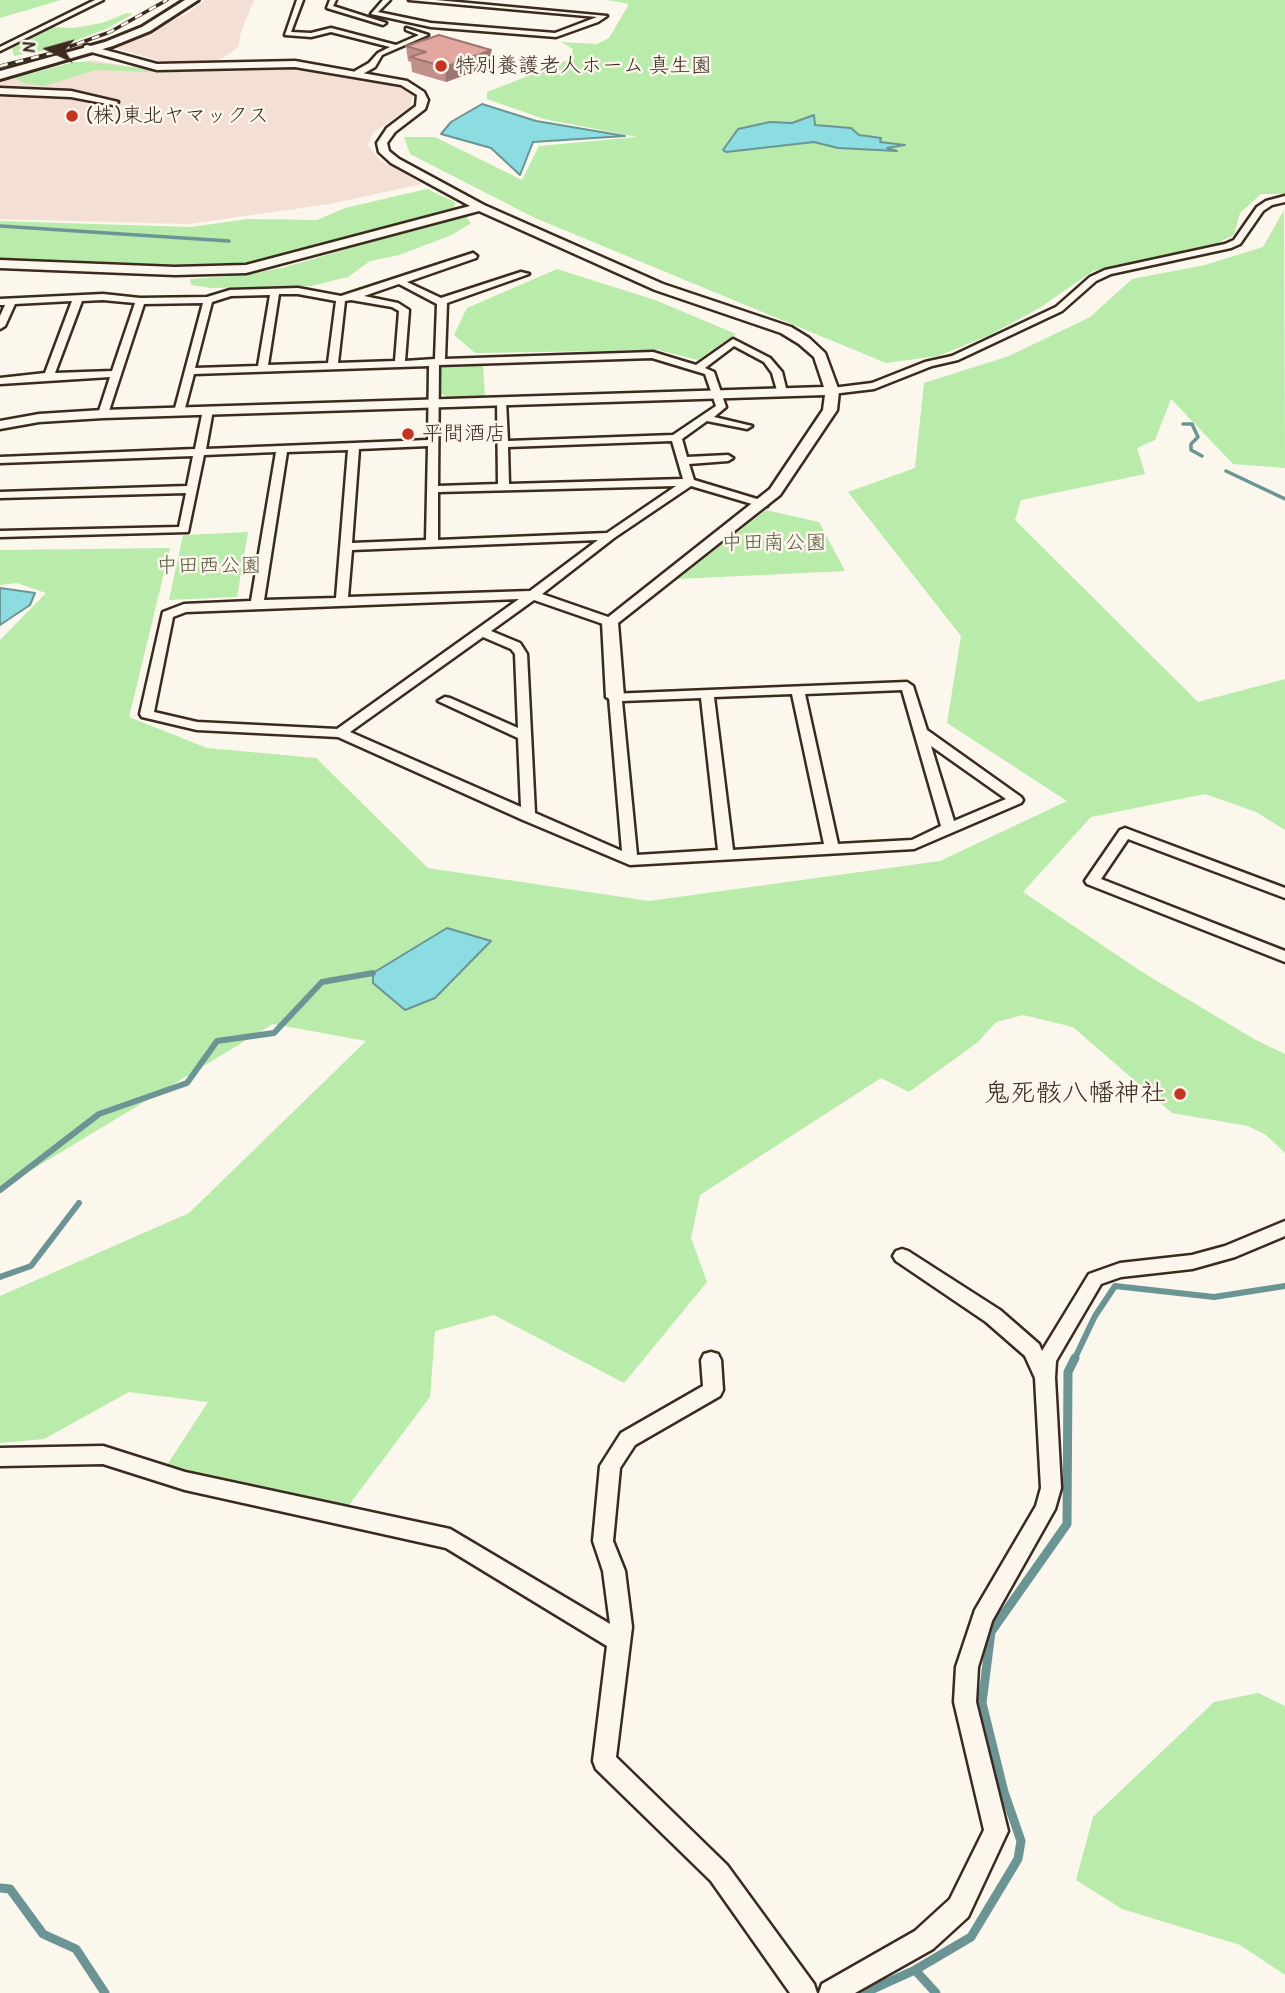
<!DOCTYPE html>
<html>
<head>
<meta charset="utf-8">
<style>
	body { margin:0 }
	#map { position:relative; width:1285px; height:1993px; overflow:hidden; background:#fbf7ec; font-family:"Patrick Hand",sans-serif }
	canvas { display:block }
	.north { position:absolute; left:14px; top:14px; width:70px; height:70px; -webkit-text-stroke:5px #fbf7ec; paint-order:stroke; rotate:275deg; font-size:19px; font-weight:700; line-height:28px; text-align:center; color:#3b2a1e }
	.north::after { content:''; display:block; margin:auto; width:24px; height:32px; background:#3b2a1e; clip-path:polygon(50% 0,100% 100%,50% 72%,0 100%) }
</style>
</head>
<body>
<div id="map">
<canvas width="1285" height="1993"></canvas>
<div class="north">N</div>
</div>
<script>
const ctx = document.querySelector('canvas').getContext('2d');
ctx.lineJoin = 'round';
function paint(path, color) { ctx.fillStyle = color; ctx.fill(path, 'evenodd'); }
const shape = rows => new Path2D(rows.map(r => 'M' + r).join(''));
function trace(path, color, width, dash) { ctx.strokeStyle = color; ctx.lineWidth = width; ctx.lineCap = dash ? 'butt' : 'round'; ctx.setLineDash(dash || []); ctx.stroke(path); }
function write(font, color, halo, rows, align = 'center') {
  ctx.font = font + ' "Patrick Hand","Klee One",sans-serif'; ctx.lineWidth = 5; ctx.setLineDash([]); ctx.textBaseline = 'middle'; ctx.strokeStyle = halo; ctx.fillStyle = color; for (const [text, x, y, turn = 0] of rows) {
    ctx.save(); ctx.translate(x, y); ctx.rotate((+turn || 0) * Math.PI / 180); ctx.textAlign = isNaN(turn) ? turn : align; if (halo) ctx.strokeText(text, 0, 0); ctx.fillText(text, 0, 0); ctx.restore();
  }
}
paint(shape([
	[205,0,254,0,241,32,239,46,229,54,217,61,194,65,169,64,116,48,186,14],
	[92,60,161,72,291,67,401,84,413,95,410,107,373,133,368,145,380,160,422,184,330,204,188,224,0,219,0,82]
]), '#f4dfd5');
paint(shape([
	[0,0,61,0,0,18],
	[607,0,1285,0,1285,194,1261,194,1240,213,1234,235,1207,248,1093,271,1041,307,990,335,938,356,886,363,535,218,410,154,404,137,435,137,522,180,539,146,637,137,544,119,487,99,487,92,571,59,573,49,561,42,597,44,609,38,629,4],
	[127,13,133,14,106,29,56,48,14,56,12,48,51,27,73,28,102,23],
	[74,62,90,62,183,73,96,70,44,86,24,83,14,78],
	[427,189,455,202,454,208,241,265,204,266,0,258,0,221,191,227,248,219,317,220,345,208],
	[1284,210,1285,468,1233,464,1171,399,1155,440,1137,448,1145,474,1021,500,1015,520,1198,702,1285,679,1285,830,1256,812,1205,794,1091,817,1023,892,1142,972,1254,1039,1285,1054,1285,1153,1266,1135,1248,1126,1172,1113,1073,1027,1023,1015,996,1022,978,1042,909,1092,881,1078,700,1195,691,1238,707,1282,624,1383,494,1315,435,1331,430,1397,343,1513,167,1465,208,1402,129,1392,44,1439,0,1443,0,1296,189,1213,366,1041,273,1024,0,1189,0,640,46,593,17,583,0,585,0,550,170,548,129,717,207,748,316,758,428,868,649,901,940,861,1067,801,947,723,961,636,848,492,915,468,924,383,1009,356,1090,317,1132,279,1205,265,1263,247],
	[466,217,471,223,452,235,399,255,370,261,348,277,311,286,211,288,191,285,190,279,244,275,282,268,453,218],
	[557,269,655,300,736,334,698,360,658,350,475,353,454,335,467,308],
	[483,363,485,398,451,398,439,393,440,369,448,365],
	[766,510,819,522,845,571,678,579],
	[248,532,237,597,169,600,183,535],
	[1258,1693,1285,1706,1285,1975,1240,1945,1122,1909,1076,1880,1093,1817,1214,1702]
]), '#b9ebab');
const water = shape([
	[482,104,536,121,625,136,533,142,520,175,491,148,441,134,451,122,482,104],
	[814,115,815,125,851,128,859,135,881,138,880,142,905,145,887,148,897,151,838,148,814,142,726,152,723,150,738,129,770,122,792,123,814,115],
	[0,588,35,593,30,605,0,625,0,588],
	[447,928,491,941,435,998,405,1010,373,983,373,973,447,928]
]);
paint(water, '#8bdde2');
trace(water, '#6b9594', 2);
trace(shape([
	[0,226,229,241],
	[1183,424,1192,424,1198,437,1191,444,1191,450,1202,456],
	[1226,471,1285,499]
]), '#6b9594', 3.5);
trace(shape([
	[0,1190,99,1114,187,1083,217,1041,274,1033,322,982,373,973],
	[0,1277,31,1266,79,1203],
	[1074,1360,1095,1316,1115,1286,1214,1297,1285,1286]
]), '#6b9594', 6);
trace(shape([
	[0,1888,10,1889,43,1934,76,1949,105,1993],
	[915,1970,936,1993],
	[864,1993,915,1970,971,1937,1018,1859,1021,1841,1004,1792,982,1703,991,1632,1067,1524,1068,1372,1075,1358]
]), '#6b9594', 9);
const minor = shape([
	[95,0,103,0,0,51,0,47,95,0],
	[297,0,303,0,291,32,311,33,331,28,396,45,419,35,406,30,406,28,428,35,382,55,375,67,361,75,355,75,355,71,369,63,378,53,390,47,331,32,311,37,285,35,297,0],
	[330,0,336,0,333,6,386,23,383,25,327,8,330,0],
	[383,0,390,0,378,12,431,23,555,33,597,17,409,0,436,0,607,16,598,22,556,37,431,27,371,14,383,0],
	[1285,196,1285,202,1272,205,1263,211,1240,244,1231,248,1111,274,1096,281,1062,311,958,360,932,366,874,389,832,394,827,391,832,388,872,383,925,362,952,356,1056,307,1090,277,1105,270,1225,244,1234,240,1257,207,1266,201,1285,196],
	[473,253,477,256,476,258,407,282,441,298,521,272,529,274,447,303,445,359,653,352,696,365,733,339,770,358,782,372,787,392,778,394,772,373,764,362,734,346,705,368,714,372,726,407,714,417,752,426,747,429,707,421,682,439,687,457,728,455,733,458,728,461,689,464,694,480,767,502,767,506,759,506,691,486,614,538,542,594,614,619,614,625,606,625,534,600,491,631,520,643,527,654,535,813,622,851,609,697,610,694,907,682,913,686,927,730,1021,797,1023,800,1021,803,914,849,630,865,523,820,338,737,197,730,142,717,140,714,163,612,184,604,251,601,276,452,204,455,188,532,0,537,0,531,179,527,186,493,0,498,0,492,187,486,193,456,0,463,0,457,195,449,203,410,208,407,213,410,206,449,428,440,429,366,194,374,184,412,179,415,174,412,203,303,144,304,108,414,103,417,98,414,110,377,0,384,0,378,45,373,72,301,15,304,5,326,0,329,0,316,5,305,0,305,0,299,103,294,140,298,207,297,230,290,298,288,341,296,473,253],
	[399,284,437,304,435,359,405,361,409,310,398,303,364,296,399,284],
	[279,294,298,294,336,301,328,363,268,365,279,294],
	[270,295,258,366,195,368,212,302,231,296,270,295],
	[103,300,135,303,112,371,55,373,82,301,103,300],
	[351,300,392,307,399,311,395,361,338,363,345,301,351,300],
	[652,358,705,374,716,406,673,435,508,441,506,401,497,399,498,484,438,486,439,365,652,358],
	[672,441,683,479,509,484,508,447,672,441],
	[428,446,426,540,352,543,359,449,428,446],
	[348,450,336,598,264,600,287,452,348,450],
	[676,486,607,533,438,540,438,492,676,486],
	[598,540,530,591,348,597,352,550,598,540],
	[519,599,337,729,197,722,154,712,173,617,186,612,519,599],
	[483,637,511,649,515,654,518,728,450,698,445,697,438,701,518,738,521,807,350,732,483,637],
	[902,690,941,826,912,840,838,844,805,694,902,690],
	[792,694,824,844,733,850,714,697,792,694],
	[701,698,718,850,637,855,622,701,701,698],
	[931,746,1006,799,954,821,931,746],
	[1125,828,1285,888,1285,898,1128,839,1101,879,1285,951,1285,962,1087,884,1085,881,1087,878,1120,830,1125,828],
	[1285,1221,1285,1236,1235,1257,1192,1269,1121,1277,1101,1284,1056,1361,1055,1378,1061,1488,1055,1509,992,1621,978,1667,976,1702,1008,1831,968,1917,933,1949,855,1993,819,1993,822,1984,915,1931,950,1899,984,1830,954,1702,956,1667,975,1610,1036,1506,1041,1488,1035,1378,1025,1356,986,1322,896,1261,893,1256,896,1251,902,1249,908,1251,1000,1310,1039,1344,1042,1351,1089,1274,1120,1263,1192,1255,1225,1246,1285,1221],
	[711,1352,718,1354,721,1360,723,1390,720,1396,635,1445,620,1468,613,1541,625,1571,632,1627,616,1757,727,1865,814,1984,817,1993,790,1993,711,1881,596,1769,593,1761,607,1646,446,1548,185,1490,103,1464,0,1466,0,1448,103,1446,185,1472,450,1529,610,1624,603,1571,593,1541,600,1466,621,1433,703,1386,701,1360,704,1354,711,1352]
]);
const tertiary = shape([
	[87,45,157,64,295,61,407,81,424,92,428,100,425,109,395,132,387,143,389,151,399,159,484,205,663,284,791,327,809,338,825,353,839,391,837,410,780,495,618,623,624,697,621,701,615,702,606,697,602,622,770,489,823,410,825,395,103,418,39,422,0,429,0,421,39,414,103,410,824,387,814,357,799,344,781,333,655,290,479,211,246,273,175,275,0,268,0,260,175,267,246,265,470,206,391,163,379,152,377,143,387,128,416,106,417,95,401,85,295,67,157,70,84,50,84,46,87,45],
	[0,88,71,91,118,102,113,105,71,97,0,94,0,88]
]);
const trunk = shape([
	[185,0,198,0,150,31,113,46,0,79,0,71,105,42,142,27,185,0]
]);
trace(minor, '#3b2a1e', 5);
trace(tertiary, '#3b2a1e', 5);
trace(trunk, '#3b2a1e', 6);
paint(minor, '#fbf7ec');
paint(tertiary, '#fbf7ec');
paint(trunk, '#fbf7ec');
const rail = shape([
	[0,66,52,53,110,32,167,0]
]);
trace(rail, '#3b2a1e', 3.5);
trace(rail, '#fbf7ec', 2.5, [8]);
paint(shape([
	[406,46,491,50,492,65,446,82,412,72,411,62,408,61]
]), '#c2908a');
paint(shape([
	[491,50,492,65,446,82,445,67]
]), '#9e7670');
const building = shape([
	[439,35,491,50,445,67,410,57,426,52,406,46,439,35]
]);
paint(building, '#e2a8a0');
trace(building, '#9e7670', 2);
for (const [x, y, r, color] of [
	[441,66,7,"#c8321e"],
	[72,116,7,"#c8321e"],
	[408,434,7,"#c8321e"],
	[1180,1094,7,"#c8321e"]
]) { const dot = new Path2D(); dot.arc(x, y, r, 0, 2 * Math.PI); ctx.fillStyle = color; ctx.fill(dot); trace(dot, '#fbf7ec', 2.5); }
write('21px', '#3b2a1e', '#fbf7ec', [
	["特別養護老人ホーム 真生園",455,66],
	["(株)東北ヤマックス",86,116],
	["平間酒店",422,434]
], 'left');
write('21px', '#5a5a41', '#fbf7ec', [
	["中田南公園",774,543],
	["中田西公園",209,566]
]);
write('26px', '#3b2a1e', '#fbf7ec', [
	["鬼死骸八幡神社",1166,1094]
], 'right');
</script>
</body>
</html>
